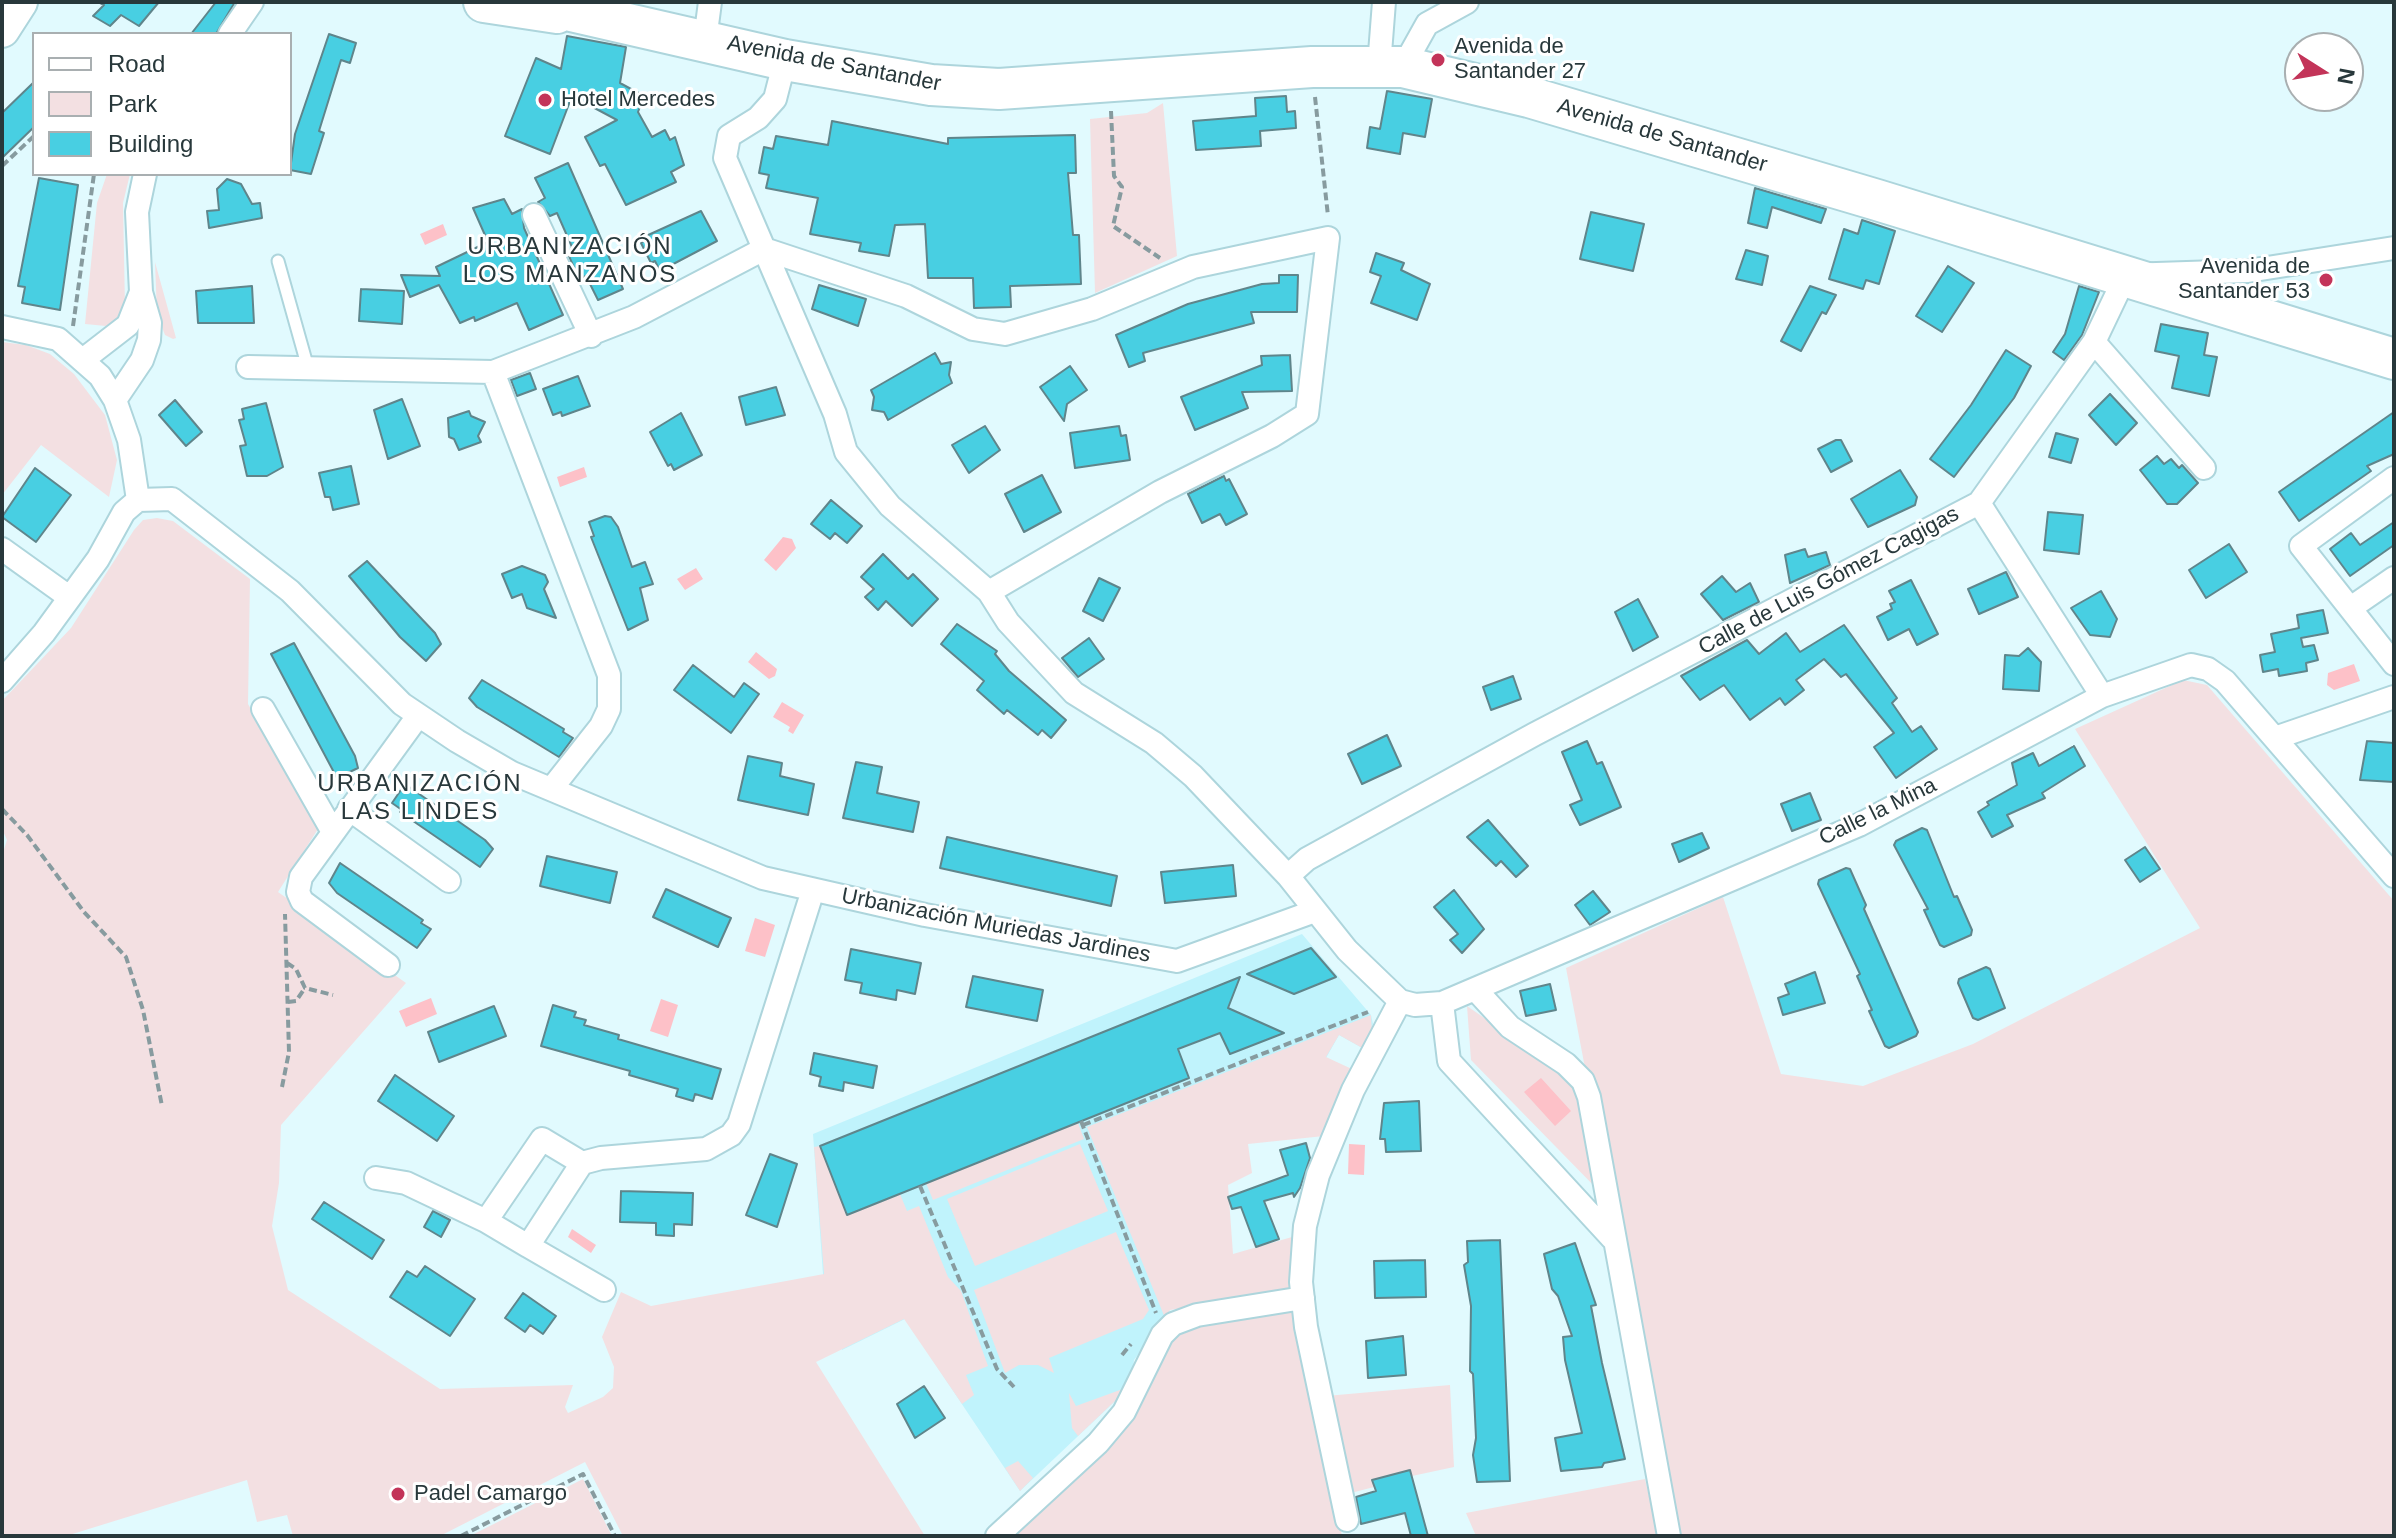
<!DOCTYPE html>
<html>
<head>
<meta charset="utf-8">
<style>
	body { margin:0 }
	#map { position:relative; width:2396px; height:1538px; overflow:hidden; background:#e1fafe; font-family:Arial,sans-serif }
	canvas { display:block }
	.frame { position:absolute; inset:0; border:4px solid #28383b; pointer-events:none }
	.legend { position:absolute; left:32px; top:32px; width:260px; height:144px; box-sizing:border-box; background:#fff; border:2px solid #a9afb1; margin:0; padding:10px 14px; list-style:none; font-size:24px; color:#28383b }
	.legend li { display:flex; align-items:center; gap:16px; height:40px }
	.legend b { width:40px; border:2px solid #a9afb1 }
	.north { position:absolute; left:2284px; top:32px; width:80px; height:80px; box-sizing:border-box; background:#fff; border:2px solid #a9afb1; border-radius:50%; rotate:101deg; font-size:22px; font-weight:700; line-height:32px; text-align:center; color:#28383b }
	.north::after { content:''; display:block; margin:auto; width:28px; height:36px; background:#c33459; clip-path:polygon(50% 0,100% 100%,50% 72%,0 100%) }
</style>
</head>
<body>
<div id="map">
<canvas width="2396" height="1538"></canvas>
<div class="frame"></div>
<ul class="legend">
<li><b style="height:10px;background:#fff"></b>Road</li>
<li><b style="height:22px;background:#f3e0e2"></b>Park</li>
<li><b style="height:22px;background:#48cfe2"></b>Building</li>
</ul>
<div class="north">N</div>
</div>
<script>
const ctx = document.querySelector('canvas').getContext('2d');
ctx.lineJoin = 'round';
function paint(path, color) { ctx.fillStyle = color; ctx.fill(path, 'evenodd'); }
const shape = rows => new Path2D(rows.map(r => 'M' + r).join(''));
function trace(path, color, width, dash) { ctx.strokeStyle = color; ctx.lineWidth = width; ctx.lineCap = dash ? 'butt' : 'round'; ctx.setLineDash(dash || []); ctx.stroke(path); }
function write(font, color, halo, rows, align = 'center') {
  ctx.font = font + ' Arial,sans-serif'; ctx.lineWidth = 6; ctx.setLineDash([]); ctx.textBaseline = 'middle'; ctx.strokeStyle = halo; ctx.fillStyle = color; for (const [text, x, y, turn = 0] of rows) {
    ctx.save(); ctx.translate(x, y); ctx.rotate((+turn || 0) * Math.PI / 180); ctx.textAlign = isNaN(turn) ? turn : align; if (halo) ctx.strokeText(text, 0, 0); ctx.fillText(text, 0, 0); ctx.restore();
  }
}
paint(shape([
	[1302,934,1371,1015,1373,1024,1364,1049,1339,1035,1326,1058,1202,1083,1169,1314,1134,1360,1131,1386,1020,1491,905,1319,842,1350,823,1274,813,1134]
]), '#c0f3fc');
paint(shape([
	[1163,103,1177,256,1095,293,1090,119,1147,113],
	[107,174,130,174,123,203,125,307,122,318,106,326,85,324,97,203],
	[155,262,176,338,173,339,165,335,157,314],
	[2,342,26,345,50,354,74,374,105,415,117,460,109,497,41,445,2,495],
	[157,518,173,521,250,579,248,704,318,829,278,892,406,983,281,1125,279,1183,272,1226,288,1290,440,1389,573,1385,565,1407,568,1413,603,1397,613,1388,614,1367,602,1337,621,1292,651,1306,824,1274,814,1147,820,1146,848,1215,900,1194,907,1211,919,1206,948,1277,961,1291,988,1366,966,1375,974,1395,962,1404,904,1319,816,1362,925,1536,623,1536,585,1462,440,1536,293,1536,287,1515,257,1522,247,1480,66,1536,2,1536,2,856,7,840,2,829,2,701,71,628,134,530,143,520],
	[2183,680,2207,685,2394,901,2394,1536,1674,1536,1566,968,1723,897,1781,1074,1863,1086,1973,1044,2200,928,2075,729],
	[1467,1006,1542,1058,1575,1087,1586,1108,1600,1192,1471,1060],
	[1371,1015,1372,1034,1364,1049,1339,1035,1326,1057,1354,1070,1324,1136,1248,1144,1252,1173,1228,1185,1233,1254,1292,1237,1291,1290,1170,1310,1165,1318,1087,1127],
	[1078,1123,1084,1139,933,1200,926,1183],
	[1080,1144,1108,1211,975,1266,947,1199],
	[1116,1232,1149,1310,1143,1319,1049,1358,1054,1373,1038,1365,1019,1365,1005,1373,974,1290],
	[1291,1305,1297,1314,1342,1536,1012,1536,1177,1331,1211,1317],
	[1450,1385,1454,1467,1412,1476,1410,1470,1373,1480,1374,1487,1347,1494,1326,1396],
	[1131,1386,1078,1436,1072,1428,1069,1393,1076,1406],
	[1018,1461,1033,1478,1020,1491,1005,1468],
	[583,1479,612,1536,470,1536],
	[1645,1479,1658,1536,1476,1536,1466,1513]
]), '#f3e0e2');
paint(shape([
	[443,224,447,235,425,245,420,234],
	[584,467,587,477,560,487,557,477],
	[783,537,792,539,796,548,776,571,764,560],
	[696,568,703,579,685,590,677,579],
	[756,652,777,669,775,676,769,679,748,662],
	[2354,664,2360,681,2334,690,2327,685,2328,673],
	[782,702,804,715,793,734,788,731,790,727,773,717],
	[755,918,775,925,765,957,745,951],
	[431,998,437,1014,406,1027,399,1011],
	[661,999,678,1005,668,1037,650,1031],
	[1541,1078,1571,1111,1555,1126,1524,1092],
	[1349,1144,1365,1145,1364,1175,1348,1174],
	[572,1229,596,1245,591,1253,568,1237]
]), '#fdc1c8');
const building = shape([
	[98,2,159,2,139,26,121,15,110,26,93,16,104,5,98,2],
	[216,2,235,2,216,34,191,34,216,2],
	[329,34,356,43,350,63,341,60,319,131,324,133,311,174,290,170,295,134,329,34],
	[567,36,626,47,620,83,644,96,638,112,652,137,665,130,670,140,675,137,684,165,671,172,676,182,626,205,605,164,600,166,585,137,617,120,572,96,550,154,505,136,536,58,561,69,567,36],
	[34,82,34,127,2,158,2,113,34,82],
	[1387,91,1432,99,1425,137,1403,133,1400,154,1367,148,1370,127,1380,129,1387,91],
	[1286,96,1287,112,1295,111,1296,128,1260,131,1261,146,1196,150,1193,121,1256,116,1255,98,1286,96],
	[832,121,948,144,948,138,1075,135,1076,173,1068,173,1073,235,1079,235,1081,284,1010,286,1011,307,974,308,973,278,928,278,925,224,895,225,889,256,859,251,861,243,810,234,818,198,766,188,769,175,759,173,764,147,773,149,776,136,828,145,832,121],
	[568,163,623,289,598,300,586,276,579,279,568,254,572,247,557,213,550,216,538,202,545,198,535,178,568,163],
	[39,178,78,185,60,310,22,303,25,287,18,286,39,178],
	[227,179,241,184,252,204,260,203,262,218,209,228,207,211,219,210,217,189,227,179],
	[1755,188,1826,209,1821,223,1772,207,1767,228,1748,223,1755,188],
	[504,199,512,214,522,209,524,228,563,315,529,330,517,303,475,321,474,317,460,323,439,285,410,297,401,275,440,276,436,267,488,242,473,208,504,199],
	[701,211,717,241,660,271,655,261,651,263,641,243,648,238,646,236,701,211],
	[1591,212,1644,224,1633,271,1580,259,1591,212],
	[1862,220,1895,231,1879,284,1866,280,1863,289,1829,279,1844,229,1858,234,1862,220],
	[1746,250,1768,256,1762,285,1736,279,1746,250],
	[1376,253,1404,263,1401,270,1430,284,1417,320,1371,303,1381,276,1370,272,1376,253],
	[1948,266,1974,283,1942,332,1916,316,1948,266],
	[1279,275,1298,275,1297,312,1251,312,1254,323,1143,353,1145,361,1129,367,1116,335,1188,304,1262,284,1279,283,1279,275],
	[819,285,866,299,858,326,812,309,819,285],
	[252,286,254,323,198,323,196,291,252,286],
	[1810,286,1836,295,1826,314,1822,312,1801,351,1781,341,1810,286],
	[2079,286,2099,292,2082,335,2064,360,2053,352,2065,334,2079,286],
	[361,289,404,291,402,324,359,321,361,289],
	[2161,324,2208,333,2204,355,2217,357,2209,396,2172,388,2179,356,2155,351,2161,324],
	[2006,350,2031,366,2014,398,1954,477,1930,459,1971,405,2006,350],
	[935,353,941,364,951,362,949,375,952,383,888,420,884,412,872,410,874,397,871,390,935,353],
	[1290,355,1292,391,1242,392,1248,408,1195,430,1181,397,1262,365,1261,356,1290,355],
	[1070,366,1087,390,1067,404,1064,421,1040,387,1070,366],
	[530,373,536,389,517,396,511,380,530,373],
	[578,376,590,406,562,416,561,412,553,415,543,389,578,376],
	[776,387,785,415,746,425,739,397,776,387],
	[2110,394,2137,423,2116,445,2089,415,2110,394],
	[402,399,420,446,388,459,374,410,402,399],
	[175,400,202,432,186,446,159,415,175,400],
	[266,403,283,467,267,476,247,476,240,446,246,445,239,420,244,419,242,409,266,403],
	[469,411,471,416,485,422,478,436,481,442,459,450,454,439,449,437,448,418,469,411],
	[2394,412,2394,454,2367,466,2371,471,2299,521,2279,492,2394,412],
	[681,413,702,455,674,470,671,464,668,466,650,432,681,413],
	[985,426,1000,450,969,473,952,445,985,426],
	[1119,426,1121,436,1126,435,1130,460,1075,468,1070,433,1119,426],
	[2056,433,2078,439,2071,463,2049,457,2056,433],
	[1836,440,1841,440,1852,461,1831,472,1818,449,1836,440],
	[2157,456,2164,464,2171,459,2179,468,2182,465,2198,483,2177,504,2167,504,2140,470,2157,456],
	[351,466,359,504,333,510,330,497,325,497,319,473,351,466],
	[35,468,71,495,36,542,2,517,35,468],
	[1900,470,1917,497,1915,505,1868,527,1851,499,1900,470],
	[1042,475,1061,512,1024,532,1005,494,1042,475],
	[1224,476,1226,481,1229,479,1247,514,1226,525,1220,514,1202,523,1188,494,1224,476],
	[831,500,862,526,847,543,835,533,830,539,811,524,831,500],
	[2048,512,2083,515,2079,554,2044,550,2048,512],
	[605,516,611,517,618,527,632,567,645,562,653,584,640,588,648,620,628,630,591,537,594,536,589,522,605,516],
	[2394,522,2394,545,2350,576,2330,549,2351,533,2360,545,2394,522],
	[2229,544,2247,572,2206,598,2189,570,2229,544],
	[1805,549,1808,557,1826,552,1830,565,1790,583,1785,555,1805,549],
	[883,554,908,579,913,574,938,599,912,626,886,601,878,610,865,597,874,589,861,577,883,554],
	[367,561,435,633,441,644,426,661,400,637,349,576,367,561],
	[522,566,545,575,548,582,544,589,556,618,527,608,522,594,512,598,502,574,522,566],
	[2006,572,2018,597,1979,614,1968,589,2006,572],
	[1722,576,1736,592,1750,583,1759,602,1723,620,1701,594,1722,576],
	[1099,578,1120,588,1103,621,1083,611,1099,578],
	[1911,580,1938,634,1917,645,1909,629,1888,640,1877,617,1892,609,1890,604,1895,602,1889,591,1911,580],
	[2101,591,2117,619,2110,637,2090,635,2071,608,2101,591],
	[1638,599,1658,637,1633,651,1615,612,1638,599],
	[2323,610,2328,633,2301,638,2303,647,2314,645,2318,660,2306,663,2307,671,2279,676,2278,669,2263,672,2260,655,2275,652,2271,634,2299,628,2297,615,2323,610],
	[957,624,997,651,995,654,1009,671,1066,720,1051,738,1042,730,1038,735,1007,710,1004,714,977,690,984,681,941,644,957,624],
	[1844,625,1897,698,1892,703,1912,732,1921,726,1937,749,1896,778,1874,747,1894,733,1846,674,1841,677,1824,659,1796,680,1804,690,1785,705,1780,698,1750,720,1724,685,1700,700,1681,676,1747,640,1759,654,1786,633,1800,652,1844,625],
	[1089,638,1104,659,1078,677,1062,658,1089,638],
	[294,643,355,756,358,768,337,778,271,654,294,643],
	[2028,648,2041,662,2039,691,2003,689,2005,655,2019,656,2028,648],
	[693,665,734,697,744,683,759,694,731,733,674,690,693,665],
	[1513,676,1521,699,1491,710,1483,687,1513,676],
	[482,680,564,729,563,732,573,738,559,757,477,707,469,698,482,680],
	[1387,735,1401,766,1362,784,1348,754,1387,735],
	[1587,741,1597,764,1602,762,1621,807,1580,825,1570,805,1582,800,1562,752,1587,741],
	[2367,741,2394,743,2394,782,2360,780,2367,741],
	[2074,746,2085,766,2042,793,2045,798,2007,815,2013,826,1992,837,1978,812,1989,805,1987,802,2017,785,2012,763,2033,753,2039,766,2074,746],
	[748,756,782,763,780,776,814,784,808,815,738,800,748,756],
	[856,762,882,767,877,793,919,802,913,832,843,818,856,762],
	[405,784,485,840,493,849,480,867,400,812,402,810,392,803,405,784],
	[1810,793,1821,820,1792,831,1781,804,1810,793],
	[1488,820,1528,866,1516,877,1501,861,1496,866,1467,837,1488,820],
	[1922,828,1927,830,1954,897,1957,896,1972,930,1971,935,1944,947,1940,945,1924,910,1928,909,1894,845,1896,841,1922,828],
	[1702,833,1709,848,1679,862,1672,844,1702,833],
	[947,837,1117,876,1111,906,940,868,947,837],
	[2145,847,2160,869,2140,882,2125,860,2145,847],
	[547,856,617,872,610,903,540,886,547,856],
	[340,863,423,920,421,923,431,929,417,948,337,893,329,883,340,863],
	[1233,865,1236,896,1165,903,1161,872,1233,865],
	[1846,868,1850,869,1866,905,1864,909,1918,1032,1916,1036,1889,1048,1885,1046,1869,1011,1872,1010,1857,976,1860,974,1818,884,1819,880,1846,868],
	[666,889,731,918,718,947,653,917,666,889],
	[1454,890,1484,929,1462,953,1450,940,1458,934,1434,907,1454,890],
	[1593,891,1610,912,1590,925,1575,905,1593,891],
	[1311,948,1336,977,1294,994,1247,974,1311,948],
	[851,949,921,963,915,994,897,990,896,1000,860,993,862,983,845,980,851,949],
	[1986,967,1990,969,2005,1008,1978,1020,1973,1018,1958,983,1959,979,1986,967],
	[1815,972,1825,1003,1783,1015,1778,998,1789,994,1785,984,1815,972],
	[973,976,1043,990,1037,1021,966,1007,973,976],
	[1240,977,1228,1008,1284,1033,1230,1054,1220,1033,1178,1049,1189,1078,847,1215,820,1146,1240,977],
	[1550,984,1556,1010,1526,1016,1520,991,1550,984],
	[553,1005,576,1012,574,1017,586,1020,584,1025,619,1035,618,1039,721,1069,712,1099,695,1094,693,1101,676,1096,678,1089,629,1075,630,1071,541,1046,553,1005],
	[494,1006,506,1036,439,1062,428,1032,494,1006],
	[814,1053,877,1066,873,1088,844,1082,843,1091,819,1086,821,1077,810,1074,814,1053],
	[395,1075,454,1116,437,1141,378,1101,395,1075],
	[1419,1101,1421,1151,1386,1152,1385,1139,1380,1139,1384,1103,1419,1101],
	[1306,1143,1310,1158,1300,1188,1294,1197,1293,1193,1264,1201,1279,1239,1256,1247,1241,1207,1232,1209,1228,1197,1288,1175,1280,1150,1306,1143],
	[770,1154,797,1164,777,1227,746,1215,770,1154],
	[621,1191,693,1193,692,1225,674,1224,674,1236,656,1235,656,1223,620,1222,621,1191],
	[324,1202,384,1240,372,1259,312,1219,324,1202],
	[433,1211,450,1220,441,1237,424,1227,433,1211],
	[1500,1240,1510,1481,1477,1482,1473,1455,1476,1438,1473,1374,1470,1371,1471,1306,1464,1265,1468,1262,1467,1241,1500,1240],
	[1575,1243,1596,1305,1591,1306,1602,1363,1625,1459,1604,1463,1602,1467,1561,1471,1555,1438,1582,1433,1565,1360,1563,1337,1572,1336,1558,1296,1552,1289,1544,1254,1575,1243],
	[1425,1260,1426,1297,1375,1298,1374,1261,1425,1260],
	[425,1266,475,1299,450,1336,390,1297,407,1271,417,1277,425,1266],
	[523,1293,556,1316,543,1334,530,1325,525,1332,505,1318,523,1293],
	[1403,1336,1406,1375,1368,1378,1366,1341,1403,1336],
	[924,1386,945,1418,915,1438,897,1404,924,1386],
	[1410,1470,1428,1536,1411,1536,1405,1513,1361,1524,1356,1497,1376,1491,1372,1480,1410,1470]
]);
paint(building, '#48cfe2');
trace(building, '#5f858b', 2);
const lane = shape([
	[278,261,308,368]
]);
const street = shape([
	[230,34,252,2],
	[705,40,710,2],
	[785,60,775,99,758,118,729,136,725,158,835,414,846,452,890,506,989,592,1008,622,1074,693,1154,743,1193,776,1288,876,1347,950,1400,1001,1415,1005,1442,1003,1859,825,2102,696,2191,665,2208,669,2225,681,2394,876],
	[1379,66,1384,2],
	[1403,67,1427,24,1467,2],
	[534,215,591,336],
	[2,327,58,339,100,376,115,400,129,440,138,500],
	[2094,342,2204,468],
	[84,359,128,325,141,292],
	[248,367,493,372,634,317,764,249,906,296,973,329,1005,334,1092,309,1193,267,1328,238,1307,414,1272,436,1160,492,989,592],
	[493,372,609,675,609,709,601,726,552,788],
	[115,400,142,360,149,340,150,323,141,292,137,212,145,174],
	[2394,478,2301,546,2394,664],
	[1979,503,2102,696],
	[2,549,69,597],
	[2352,607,2394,578],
	[2,681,44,633,98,559,124,512,138,500,172,499,290,591,402,704,457,741,512,773,763,878,925,915,1177,961,1315,911],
	[263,709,333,832],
	[2275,738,2394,697],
	[349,809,449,881],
	[1288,876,1307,859,1535,734,1979,503,2094,342,2126,275,2248,271,2394,248],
	[388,965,302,901,298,892,301,877,418,716],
	[1475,989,1510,1027,1566,1064,1583,1081,1589,1097,1669,1536],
	[1442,1003,1449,1061,1612,1238],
	[582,1163,528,1246,486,1221,542,1139,582,1163,601,1158,706,1149,731,1135,739,1124,813,890],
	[376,1178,406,1183,486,1221],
	[528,1246,604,1290],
	[1347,1520,1306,1327,1301,1282,1305,1226,1318,1175,1353,1090,1400,1001],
	[997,1536,1098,1443,1124,1412,1162,1335,1173,1324,1197,1315,1303,1298]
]);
const primary = shape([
	[2,30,20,2]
]);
const highway = shape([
	[484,2,557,13],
	[532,2,785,60,931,85,999,89,1312,67,1403,67,1529,97,1877,200,2394,359]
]);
trace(lane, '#add5dc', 15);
trace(street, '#add5dc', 26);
trace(primary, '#add5dc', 38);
trace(highway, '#add5dc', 44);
trace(shape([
	[1315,97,1328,216],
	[1111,111,1114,176,1122,187,1113,226,1160,258],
	[2,166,34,136],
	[73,326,94,174],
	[2,809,27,835,84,912,126,957,143,1010,162,1106],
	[287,963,296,969,305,988,333,995],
	[288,1002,296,1001,305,988],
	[282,1087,289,1052,285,914],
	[1081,1121,1156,1313],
	[1083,1125,1368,1012],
	[920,1186,997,1369,1014,1387],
	[1122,1355,1131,1344],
	[461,1536,583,1474,615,1536]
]), '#879b9f', 4, [8, 4]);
trace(lane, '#fff', 11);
trace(street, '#fff', 22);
trace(primary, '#fff', 34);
trace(highway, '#fff', 40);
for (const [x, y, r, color] of [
	[1438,60,8,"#c33459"],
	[545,100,8,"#c33459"],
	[2326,280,8,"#c33459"],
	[398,1494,8,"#c33459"]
]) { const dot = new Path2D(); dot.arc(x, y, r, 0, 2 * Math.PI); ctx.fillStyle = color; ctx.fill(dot); trace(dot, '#fff', 3); }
write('22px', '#28383b', '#fff', [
	["Avenida de",1454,47],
	["Santander 27",1454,72],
	["Hotel Mercedes",561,100],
	["Avenida de",2310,267,"right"],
	["Santander 53",2310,292,"right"],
	["Padel Camargo",414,1494]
], 'left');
write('22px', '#28383b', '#fff', [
	["Avenida de Santander",834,64,11],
	["Avenida de Santander",1662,136,16],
	["Calle de Luis Gómez Cagigas",1829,581,-28],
	["Calle la Mina",1878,812,-26],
	["Urbanización Muriedas Jardines",996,926,11]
]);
ctx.letterSpacing = '2px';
write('24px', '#28383b', '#fff', [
	["URBANIZACIÓN",570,247],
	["LOS MANZANOS",570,275],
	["URBANIZACIÓN",420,784],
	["LAS LINDES",420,812]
]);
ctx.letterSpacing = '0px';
</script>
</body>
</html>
